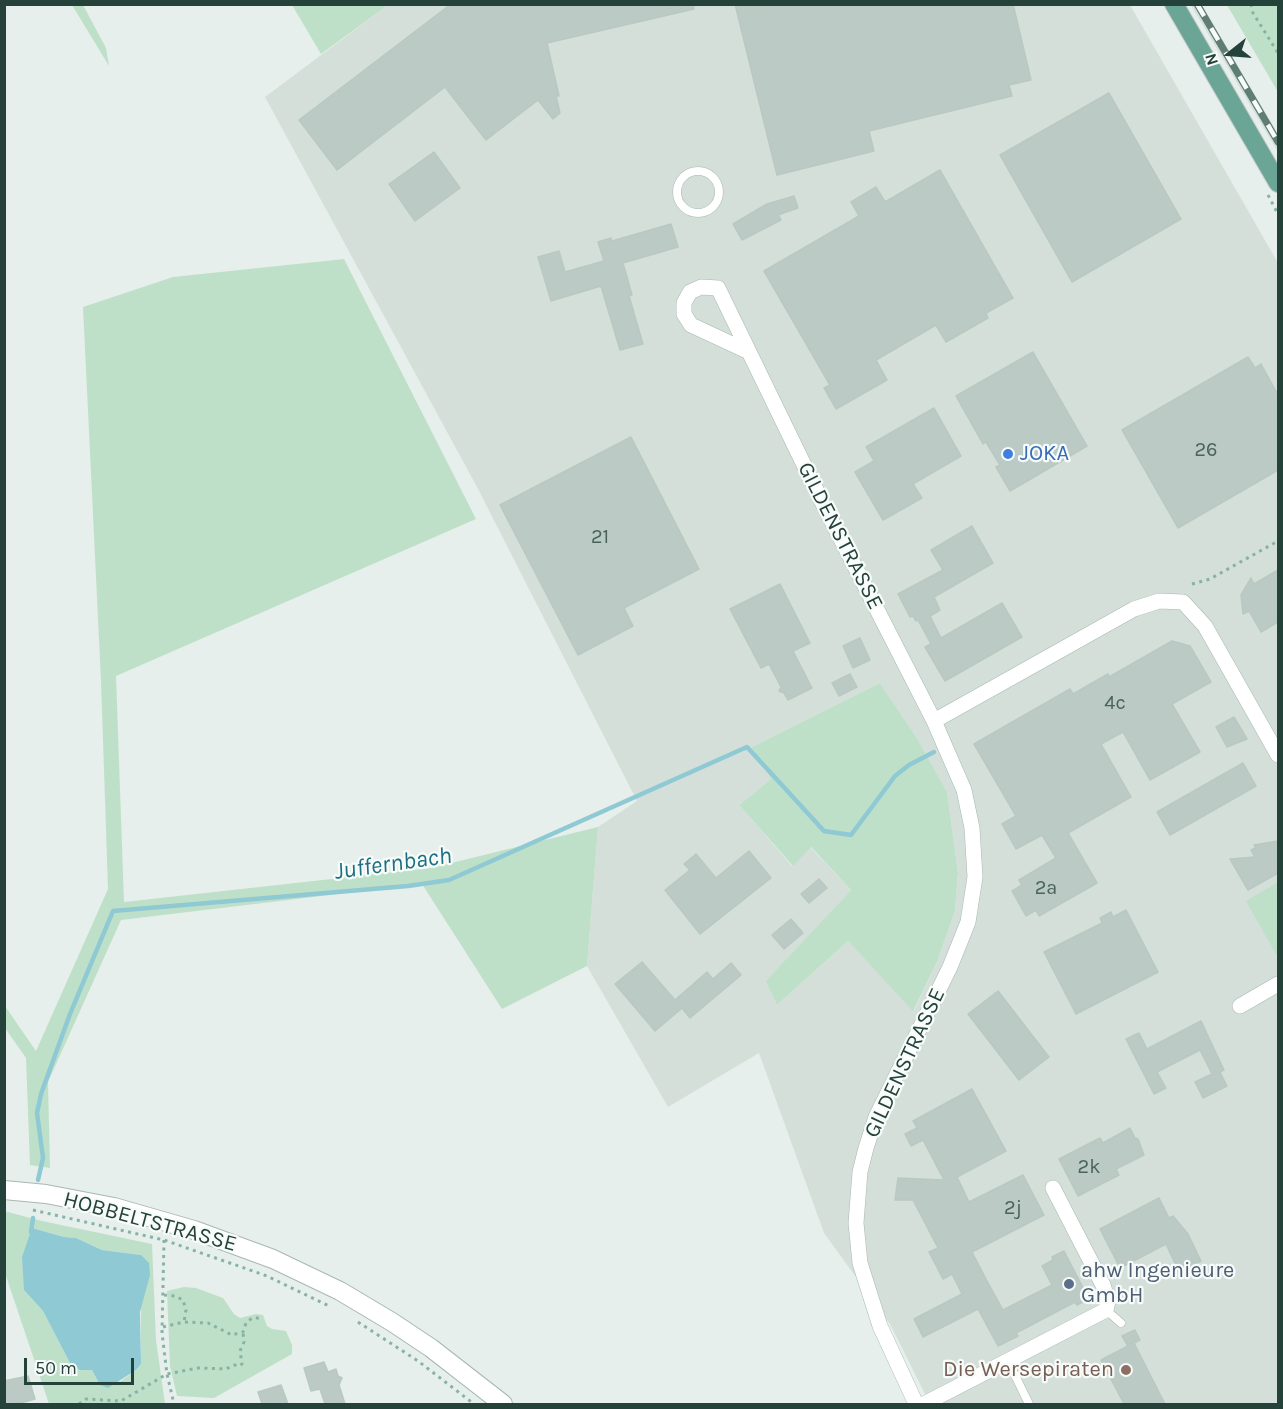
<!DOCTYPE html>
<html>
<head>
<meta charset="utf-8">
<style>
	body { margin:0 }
	#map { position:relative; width:1283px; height:1409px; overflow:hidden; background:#e6efeb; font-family:Karla,sans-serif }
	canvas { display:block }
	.frame { position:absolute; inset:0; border:6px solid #24423a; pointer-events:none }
	.north { position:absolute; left:1199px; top:24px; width:60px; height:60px; -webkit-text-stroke:4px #f7fbf9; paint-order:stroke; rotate:253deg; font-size:16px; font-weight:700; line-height:24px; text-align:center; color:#24423a }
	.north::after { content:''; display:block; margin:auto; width:21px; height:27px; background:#24423a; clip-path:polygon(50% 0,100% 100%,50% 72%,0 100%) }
	.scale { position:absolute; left:24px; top:1358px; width:110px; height:27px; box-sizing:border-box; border:3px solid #24423a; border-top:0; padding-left:8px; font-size:18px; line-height:21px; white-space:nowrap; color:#24423a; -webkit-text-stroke:4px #f7fbf9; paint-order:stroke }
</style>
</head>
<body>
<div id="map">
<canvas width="1283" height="1409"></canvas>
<div class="frame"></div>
<div class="north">N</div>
<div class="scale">50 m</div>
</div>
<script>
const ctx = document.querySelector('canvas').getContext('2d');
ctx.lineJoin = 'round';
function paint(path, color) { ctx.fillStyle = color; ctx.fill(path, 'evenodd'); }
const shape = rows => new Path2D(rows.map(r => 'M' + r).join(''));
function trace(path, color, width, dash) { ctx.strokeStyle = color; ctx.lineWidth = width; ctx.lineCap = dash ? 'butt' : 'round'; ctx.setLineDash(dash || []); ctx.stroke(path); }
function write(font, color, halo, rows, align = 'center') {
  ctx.font = font + ' Karla,sans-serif'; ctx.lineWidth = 4.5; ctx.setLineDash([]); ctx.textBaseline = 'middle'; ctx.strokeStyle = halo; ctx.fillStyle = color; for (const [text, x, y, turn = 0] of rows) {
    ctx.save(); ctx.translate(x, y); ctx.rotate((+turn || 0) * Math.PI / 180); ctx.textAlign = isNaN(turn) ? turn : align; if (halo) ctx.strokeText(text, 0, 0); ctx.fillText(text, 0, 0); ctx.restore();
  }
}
paint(shape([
	[388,5,1130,5,1278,263,1278,1404,930,1404,890,1324,824,1233,759,1053,668,1107,587,966,598,827,637,801,477,487,265,97],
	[880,683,917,738,947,792,958,872,955,911,937,962,914,1010,848,941,777,1005,767,981,851,890,810,847,792,866,739,805,771,779,750,748],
	[1191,5,1202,5,1278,134,1278,152]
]), '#d4dfda');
paint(shape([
	[1229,4,1278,5,1278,92,1227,5],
	[72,5,83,5,106,48,109,66],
	[292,5,388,5,321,54],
	[344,259,476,519,116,676,124,902,431,868,598,827,587,966,502,1009,422,884,121,920,48,1082,50,1168,30,1165,26,1058,5,1028,5,1006,36,1051,108,889,101,681,83,307,173,277],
	[880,683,917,738,947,792,958,872,955,911,937,962,913,1011,848,941,777,1005,766,981,851,890,811,847,793,866,739,805,771,779,750,748],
	[1278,882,1278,958,1246,901],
	[4,1211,42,1221,152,1244,156,1340,165,1404,49,1404,5,1273],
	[32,1228,64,1237,76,1238,102,1250,141,1255,141,1364,136,1370,121,1381,100,1385,92,1370,71,1365,43,1311,24,1290],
	[184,1287,196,1288,223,1298,234,1314,240,1318,256,1314,263,1315,267,1326,272,1329,286,1331,292,1345,292,1354,214,1398,177,1396,170,1366,167,1291]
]), '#bfe0c8');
paint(shape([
	[32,1228,64,1237,76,1238,102,1250,141,1255,149,1263,150,1275,140,1312,141,1364,136,1370,108,1388,100,1385,92,1370,80,1370,71,1365,43,1311,24,1290,22,1257]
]), '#8ec9d4');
trace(shape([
	[38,1180,43,1158,37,1113,41,1094,70,1014,113,911,408,886,449,880,747,747,824,831,851,835,895,776,909,765,934,752],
	[31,1232,33,1218]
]), '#8ec9d4', 4.5);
const building = shape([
	[451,4,693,4,694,9,547,43,559,96,556,96,560,113,553,119,538,100,486,140,445,87,337,170,299,120,451,4],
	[735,4,762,4,763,7,774,4,1013,4,1031,80,1009,85,1012,96,869,131,874,151,777,175,735,4],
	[1109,93,1181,219,1072,282,1000,155,1109,93],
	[434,152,460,188,415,221,389,184,434,152],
	[940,170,1013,298,986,313,988,318,946,342,936,325,876,360,887,380,836,409,824,388,830,385,764,271,859,216,851,202,876,187,885,202,940,170],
	[794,196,798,208,778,215,781,220,742,240,733,224,767,204,794,196],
	[671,224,678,247,623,263,632,295,629,296,643,344,620,350,601,286,551,301,538,257,559,251,565,272,604,261,598,242,611,238,612,241,671,224],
	[1033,352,1087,446,1010,491,996,467,1000,465,986,442,983,444,956,396,1033,352],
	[1248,357,1255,368,1261,364,1278,395,1278,470,1178,528,1122,430,1248,357],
	[934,408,961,456,913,484,922,498,883,520,855,472,874,461,866,447,934,408],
	[631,437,699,569,624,608,633,626,578,655,500,505,631,437],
	[972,526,993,563,934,597,940,610,930,616,941,638,1002,603,1022,637,945,681,925,647,931,644,918,620,916,621,913,616,910,617,898,594,943,570,931,550,972,526],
	[1278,570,1278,622,1261,632,1249,611,1243,614,1241,595,1251,578,1254,584,1278,570],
	[780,584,810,643,793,651,812,688,788,700,784,693,779,691,781,687,769,664,761,668,730,609,780,584],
	[860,638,870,660,853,668,843,646,860,638],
	[1172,641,1190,646,1211,682,1172,704,1200,752,1150,780,1123,732,1101,744,1131,797,1068,833,1097,883,1039,916,1036,910,1026,916,1012,891,1022,885,1019,880,1056,858,1042,835,1016,849,1002,824,1016,816,974,744,1070,689,1073,694,1108,674,1109,677,1172,641],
	[850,674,857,687,839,696,832,683,850,674],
	[1234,717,1247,739,1227,747,1216,727,1234,717],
	[1243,763,1256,786,1170,835,1157,812,1243,763],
	[1278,841,1278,873,1248,890,1230,859,1255,857,1251,850,1256,848,1254,845,1278,841],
	[749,851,771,878,700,934,665,890,690,870,684,864,696,854,716,878,749,851],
	[819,879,827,888,809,903,801,894,819,879],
	[1126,910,1158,972,1076,1014,1044,952,1102,923,1100,918,1111,912,1113,917,1126,910],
	[791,919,803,933,784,949,772,935,791,919],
	[642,962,675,1000,707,972,713,979,731,963,741,975,690,1018,682,1008,655,1031,615,984,642,962],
	[998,991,1049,1057,1019,1080,968,1014,998,991],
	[1201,1021,1224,1070,1220,1072,1227,1086,1203,1098,1195,1082,1212,1074,1200,1050,1157,1072,1166,1088,1154,1094,1126,1039,1139,1033,1147,1049,1201,1021],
	[972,1089,1006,1151,957,1177,969,1202,1023,1175,1044,1215,972,1252,987,1281,1003,1310,1052,1285,1042,1266,1053,1260,1052,1257,1064,1251,1089,1299,1077,1305,1075,1302,1016,1333,1018,1336,998,1346,978,1309,923,1337,914,1319,962,1294,952,1274,943,1279,929,1252,938,1248,913,1200,895,1200,898,1178,944,1180,923,1140,911,1146,905,1134,917,1128,913,1121,972,1089],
	[1130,1128,1135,1138,1138,1139,1144,1155,1116,1169,1119,1175,1078,1196,1059,1159,1100,1138,1103,1143,1130,1128],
	[1159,1198,1169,1218,1173,1216,1188,1234,1201,1261,1179,1272,1166,1244,1120,1268,1100,1229,1159,1198],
	[1135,1330,1140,1340,1134,1343,1165,1404,1124,1404,1101,1360,1128,1346,1122,1336,1135,1330],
	[324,1362,328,1372,336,1369,338,1376,342,1378,339,1385,345,1404,325,1404,320,1389,311,1391,304,1368,324,1362],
	[28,1376,35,1399,17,1404,4,1404,4,1381,28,1376],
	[281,1385,288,1404,262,1404,258,1392,281,1385]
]);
paint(building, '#bbcac4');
trace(building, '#b8c9c2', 1.5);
const service = shape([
	'677 192a21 21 0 1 1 42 0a21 21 0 1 1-42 0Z',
	[1106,1310,1121,1323],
	[1008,1361,1029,1404]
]);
const minor = shape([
	[747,351,691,325,684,314,684,303,690,292,701,287,718,288,823,504,934,721,964,790,972,828,975,877,968,922,950,967,876,1117,866,1148,860,1172,856,1223,860,1263,880,1326,916,1404],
	[934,721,1134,609,1159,601,1183,602,1205,626,1278,755],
	[1240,1006,1278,984],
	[924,1404,1106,1310,1108,1301,1103,1285,1053,1188]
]);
const tertiary = shape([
	[4,1190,46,1194,114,1207,194,1230,273,1259,340,1291,392,1322,431,1348,503,1404]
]);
const primary = shape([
	[1174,4,1278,183]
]);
trace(service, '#a8b8b2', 9);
trace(minor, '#a8b8b2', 16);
trace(tertiary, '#a8b8b2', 20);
trace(primary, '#c2cac8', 20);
trace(shape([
	[1251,4,1253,13,1278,53],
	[1268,195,1278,214],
	[1192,584,1210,579,1278,541],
	[33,1210,164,1240,267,1276,331,1307],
	[164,1240,162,1333,167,1374,174,1404],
	[164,1295,175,1296,183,1300,186,1310,184,1322],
	[358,1322,418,1361,474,1404],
	[163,1327,184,1322,208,1323,232,1335,243,1332,246,1323,252,1318,259,1318],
	[79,1404,86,1399,121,1401,167,1374,198,1368,226,1369,234,1365,239,1366,242,1364,240,1351,244,1342,243,1332]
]), '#86b3a5', 3, [3, 4.5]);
trace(service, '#fff', 8);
trace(minor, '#fff', 15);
trace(tertiary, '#fff', 18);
trace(primary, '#6aa596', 18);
const rail = shape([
	[1197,4,1278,142]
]);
trace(rail, '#5f7d75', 7);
trace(rail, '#f7fbf9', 4.5, [14]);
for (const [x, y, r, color] of [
	[1008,454,6,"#3f7fe0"],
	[1069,1284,6,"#5c6f8a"],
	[1126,1370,6,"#8d6e63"]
]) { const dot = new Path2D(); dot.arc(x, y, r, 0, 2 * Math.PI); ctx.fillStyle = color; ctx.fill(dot); trace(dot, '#f7fbf9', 2); }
write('20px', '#4a645c', null, [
	["26",1206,450],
	["21",600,537],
	["4c",1115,703],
	["2a",1046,888],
	["2k",1089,1167],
	["2j",1013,1208]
]);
write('22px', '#366cbe', '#f7fbf9', [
	["JOKA",1020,454]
], 'left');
write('22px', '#24423a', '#f7fbf9', [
	["GILDENSTRASSE",840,536,63],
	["GILDENSTRASSE",905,1063,-65],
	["HOBBELTSTRASSE",150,1222,15]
]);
write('22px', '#4e5e75', '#f7fbf9', [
	["ahw Ingenieure",1081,1271],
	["GmbH",1081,1296]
], 'left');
write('22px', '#785e54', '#f7fbf9', [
	["Die Wersepiraten",1114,1370]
], 'right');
write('italic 24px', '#1c6f80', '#f7fbf9', [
	["Juffernbach",393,864,-8]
]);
</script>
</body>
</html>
